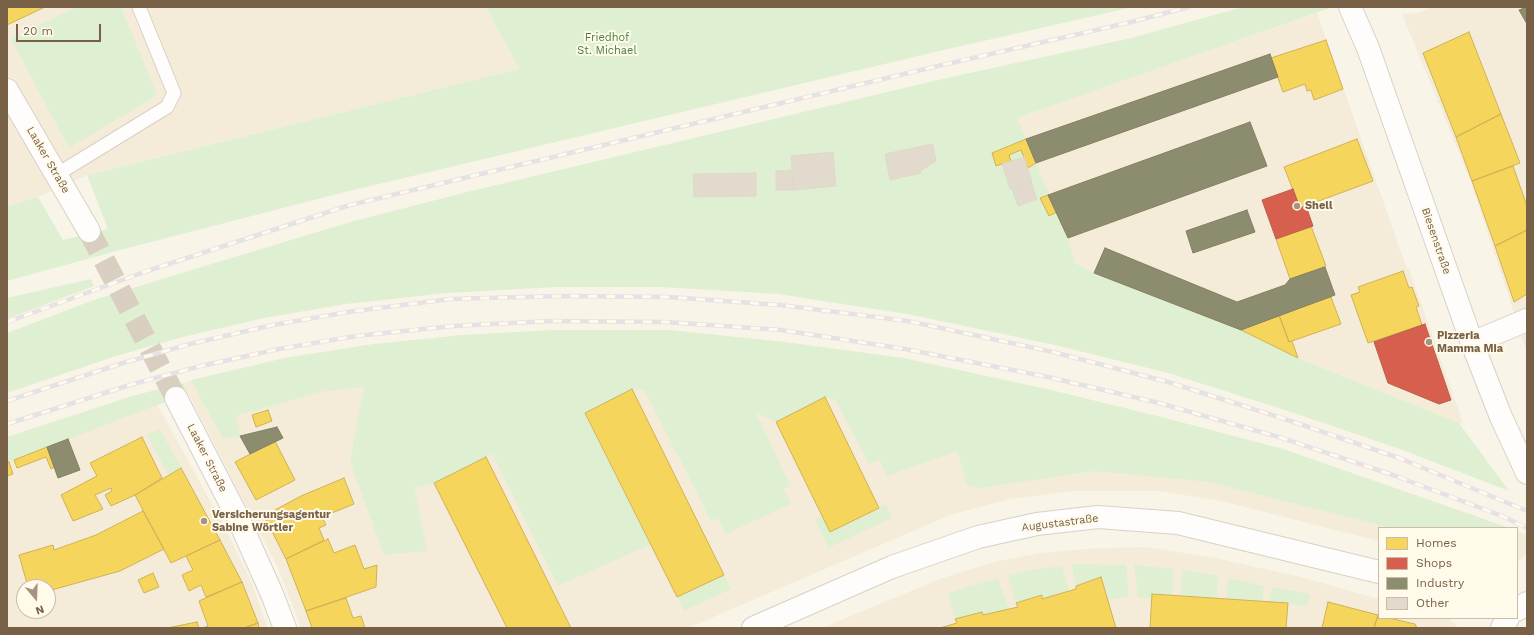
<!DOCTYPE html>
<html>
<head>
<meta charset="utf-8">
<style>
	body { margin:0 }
	#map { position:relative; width:1534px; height:635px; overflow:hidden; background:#f8f4e8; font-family:"Work Sans",sans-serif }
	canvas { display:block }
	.frame { position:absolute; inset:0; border:8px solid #786047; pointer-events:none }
	.legend { position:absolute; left:1378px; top:527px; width:140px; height:92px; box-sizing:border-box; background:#fffaea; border:1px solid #c9bca9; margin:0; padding:5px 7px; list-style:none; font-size:12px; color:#786047 }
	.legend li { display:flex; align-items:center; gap:8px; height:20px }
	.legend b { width:20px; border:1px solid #c9bca9 }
	.north { position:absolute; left:16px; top:579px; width:40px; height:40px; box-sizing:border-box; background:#fffaea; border:1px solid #c9bca9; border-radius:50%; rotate:161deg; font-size:11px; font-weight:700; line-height:16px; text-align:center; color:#786047 }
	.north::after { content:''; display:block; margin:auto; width:14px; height:18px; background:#a5947f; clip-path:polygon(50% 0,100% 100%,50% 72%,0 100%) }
	.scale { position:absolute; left:16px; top:24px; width:85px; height:18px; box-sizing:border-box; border:2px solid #786047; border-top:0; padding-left:5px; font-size:12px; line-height:14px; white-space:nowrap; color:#786047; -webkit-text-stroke:3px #fffaea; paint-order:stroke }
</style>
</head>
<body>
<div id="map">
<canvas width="1534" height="635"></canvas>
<div class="frame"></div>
<ul class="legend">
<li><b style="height:11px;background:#f6d55c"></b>Homes</li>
<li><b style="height:11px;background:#d6604d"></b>Shops</li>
<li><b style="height:11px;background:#8c8c6e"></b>Industry</li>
<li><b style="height:11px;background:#e2dacd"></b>Other</li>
</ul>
<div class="north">N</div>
<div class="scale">20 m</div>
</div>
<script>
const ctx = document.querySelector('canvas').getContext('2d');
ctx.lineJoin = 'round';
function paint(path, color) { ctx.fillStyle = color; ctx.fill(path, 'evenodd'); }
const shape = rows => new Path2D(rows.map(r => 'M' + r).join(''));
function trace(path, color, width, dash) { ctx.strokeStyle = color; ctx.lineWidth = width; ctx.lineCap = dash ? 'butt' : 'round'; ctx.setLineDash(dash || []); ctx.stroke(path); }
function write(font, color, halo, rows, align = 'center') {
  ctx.font = font + ' "Work Sans",sans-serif'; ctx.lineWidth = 4; ctx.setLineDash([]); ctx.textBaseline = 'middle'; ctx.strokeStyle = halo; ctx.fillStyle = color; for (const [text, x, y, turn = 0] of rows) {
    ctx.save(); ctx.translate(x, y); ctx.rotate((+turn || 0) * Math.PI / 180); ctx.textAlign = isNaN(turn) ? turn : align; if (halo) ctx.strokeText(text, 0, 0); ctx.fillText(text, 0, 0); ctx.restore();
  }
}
paint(shape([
	[7,7,486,7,519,69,87,175,38,197,7,206],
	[1431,7,1527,7,1527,353,1471,182,1402,14,1419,13],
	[1317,13,1407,269,1409,269,1463,423,1459,423,1298,358,1241,330,1094,273,1075,263,1068,238,1016,118],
	[555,330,669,330,784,342,903,358,1051,390,1161,417,1283,449,1510,528,1379,528,1379,541,1221,501,1159,491,1073,491,1011,499,953,514,688,628,301,628,279,570,183,383,285,358,374,344,463,335],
	[157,404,223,524,250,579,268,628,7,628,7,463],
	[24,587,48,587,48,611,24,611],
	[1517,531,1527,535,1527,554,1517,562],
	[1147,547,1220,559,1301,577,1379,599,1379,618,1448,618,1459,628,822,628,937,580,993,562,1040,553,1097,548]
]), '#f4ecd8');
paint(shape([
	[76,7,121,7,157,95,69,148,11,39],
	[486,7,1133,7,935,52,345,192,120,250,7,281,7,206,38,197,63,240,108,229,87,175,519,69],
	[1243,7,1333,7,1017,118,1068,238,1075,263,1094,273,1241,330,1298,358,1459,423,1509,491,1400,449,1285,410,1168,373,1055,345,907,314,778,294,662,287,555,287,447,293,346,304,264,318,179,338,116,356,7,393,7,333,91,301,152,282,354,221,467,192,942,79,1131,38],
	[91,279,94,286,7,319,7,298],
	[555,330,669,330,784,342,903,358,1051,390,1161,417,1283,449,1509,528,1391,528,1209,482,1094,471,980,488,967,485,957,451,887,476,879,460,869,464,835,399,825,397,776,422,756,413,790,485,784,489,791,504,726,534,718,518,711,521,644,389,632,389,585,413,651,544,558,586,492,454,434,483,414,488,427,551,384,555,350,462,364,387,325,391,236,416,240,436,223,439,191,380,285,358,374,344,463,335],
	[183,383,188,393,7,463,7,437,132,396],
	[160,429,181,468,168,475,147,435],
	[886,504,892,518,828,548,815,519,822,516,830,532],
	[1072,564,1126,565,1129,596,1109,600,1101,577,1076,586],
	[1134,565,1174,569,1172,595,1152,594,1152,598,1138,597],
	[1062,566,1069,591,1042,599,1041,595,1016,603,1008,575,1038,569],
	[1183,570,1218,576,1217,598,1180,595],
	[724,575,731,589,684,611,677,597],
	[998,578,1009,609,983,615,982,612,955,619,948,593],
	[1228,578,1264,586,1262,601,1226,598],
	[1272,587,1310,594,1307,606,1288,603,1269,602]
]), '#dff0d2');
const homes = shape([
	[7,7,45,7,7,25,7,7],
	[1469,32,1501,114,1456,137,1423,53,1469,32],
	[1326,40,1343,89,1314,100,1311,90,1307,91,1305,84,1283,92,1271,58,1326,40],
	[1501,114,1520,163,1472,181,1456,137,1501,114],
	[1026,139,1036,163,1028,168,1021,150,1009,155,1011,161,996,166,992,153,1026,139],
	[1357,139,1373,181,1300,208,1284,167,1357,139],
	[1513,166,1527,206,1527,230,1495,246,1472,181,1513,166],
	[1048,195,1057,212,1049,216,1040,198,1048,195],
	[1311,226,1326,266,1290,279,1276,239,1311,226],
	[1527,230,1527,294,1514,302,1495,246,1527,230],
	[1403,271,1409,288,1412,287,1419,306,1416,307,1422,325,1368,343,1351,295,1360,292,1358,287,1403,271],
	[1331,297,1341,324,1289,342,1279,315,1331,297],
	[1279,315,1289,342,1292,341,1298,358,1241,330,1279,315],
	[632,389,724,575,677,597,585,413,632,389],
	[825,397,879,508,830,532,776,422,825,397],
	[268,410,272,421,256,427,252,415,268,410],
	[142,437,162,478,135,495,111,506,105,495,112,491,111,488,95,495,103,509,73,521,61,495,97,476,90,463,142,437],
	[275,441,295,480,256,500,235,462,275,441],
	[47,447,54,467,51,469,46,457,17,468,14,460,47,447],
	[486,457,571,628,507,628,434,483,486,457],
	[9,462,13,474,7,476,7,463,9,462],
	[181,468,220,540,171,563,135,495,181,468],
	[344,478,354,504,322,517,326,525,319,528,324,540,286,559,264,516,301,496,344,478],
	[143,511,164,549,120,571,48,591,48,587,28,587,19,555,53,545,54,550,96,535,143,511],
	[328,539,334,553,355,545,364,569,377,565,376,587,306,611,286,559,328,539],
	[220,540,242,582,206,597,201,585,189,591,182,575,193,570,186,556,220,540],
	[153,573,159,587,144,593,138,580,153,573],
	[1101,577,1116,628,940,628,957,623,955,619,982,612,983,615,1018,607,1016,603,1042,595,1042,599,1076,589,1076,586,1101,577],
	[242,582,258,623,244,628,203,628,208,626,199,601,242,582],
	[1152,594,1288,603,1286,628,1150,628,1152,594],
	[346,598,353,618,361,616,365,628,312,628,306,611,346,598],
	[1328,602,1378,615,1374,628,1322,628,1328,602],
	[1378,615,1379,618,1389,618,1415,624,1417,628,1374,628,1378,615],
	[197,622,199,628,167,628,197,622],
	[258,623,259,628,244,628,258,623]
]);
paint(homes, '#f6d55c');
trace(homes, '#d0b256', 1);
const shops = shape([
	[1293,189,1300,208,1306,206,1313,226,1276,239,1262,200,1293,189],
	[1425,324,1451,400,1439,404,1388,383,1374,342,1425,324]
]);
paint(shops, '#d6604d');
trace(shops, '#ba604b', 1);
const industry = shape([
	[1527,7,1527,24,1519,10,1527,7],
	[1270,54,1278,77,1036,163,1026,139,1270,54],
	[1250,122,1267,166,1068,238,1048,195,1250,122],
	[1247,210,1255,232,1193,253,1186,231,1247,210],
	[1105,248,1237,302,1285,285,1290,279,1325,267,1335,295,1241,330,1094,273,1105,248],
	[277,427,283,438,250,454,240,436,277,427],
	[68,439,80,470,58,478,47,447,68,439]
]);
paint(industry, '#8c8c6e');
trace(industry, '#867f62', 1);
const building = shape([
	[933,144,936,161,920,171,921,173,890,180,885,154,933,144],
	[833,152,836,186,794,190,791,156,833,152],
	[1024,157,1032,182,1010,189,1002,164,1024,157],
	[792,170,794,190,776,190,776,171,792,170],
	[756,173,756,196,694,197,693,174,756,173],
	[1031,182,1037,199,1018,206,1012,189,1031,182]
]);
paint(building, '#e2dacd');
trace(building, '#e1d8ca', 1);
trace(shape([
	[89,231,176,398]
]), '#d8cfc0', 22, [22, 11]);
const lane = shape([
	[56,175,167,107,174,93,139,7]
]);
const street = shape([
	[7,90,89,231],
	[1472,343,1527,320],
	[176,398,237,516,272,594,285,628]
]);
const secondary = shape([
	[1350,7,1368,48,1472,343,1501,417,1527,473],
	[1517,610,1527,603],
	[753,628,892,567,978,537,1037,524,1098,517,1178,523,1379,572],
	[1502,628,1508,618]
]);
trace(lane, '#d7d1c7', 15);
trace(street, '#d7d1c7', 24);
trace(secondary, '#d7d1c6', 24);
trace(lane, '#fefdfc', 13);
trace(street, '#fefdfc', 22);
trace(secondary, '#fefdfc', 22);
const rail = shape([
	[7,322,147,271,350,205,938,66,1127,23,1189,7],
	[7,401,123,363,190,344,273,325,348,312,450,299,560,296,668,297,780,305,908,321,1053,352,1168,382,1285,419,1399,458,1527,511],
	[7,424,133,384,201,366,279,349,356,336,453,326,551,321,666,322,781,330,905,349,1048,377,1159,403,1282,438,1393,475,1502,516,1527,528]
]);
trace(rail, '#e5e1e5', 4.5);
trace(rail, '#fffaea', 3, [9]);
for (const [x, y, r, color] of [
	[1297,206,4,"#a5947f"],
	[1429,342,4,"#a5947f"],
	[204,521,4,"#a5947f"]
]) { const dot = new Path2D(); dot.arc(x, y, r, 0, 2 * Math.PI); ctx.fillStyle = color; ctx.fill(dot); trace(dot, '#fffaea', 1.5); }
write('11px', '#477f3e', '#fffaea', [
	["Friedhof",607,38],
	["St. Michael",607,51]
]);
write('11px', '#786047', '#fffaea', [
	["Laaker Straße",48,160,60],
	["Biesenstraße",1436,241,71],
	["Laaker Straße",207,458,63],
	["Augustastraße",1060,523,-7]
]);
write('bold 11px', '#786047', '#fffaea', [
	["Shell",1305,206],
	["Pizzeria",1437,336],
	["Mamma Mia",1437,349],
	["Versicherungsagentur",212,515],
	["Sabine Wörtler",212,528]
], 'left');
</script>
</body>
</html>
